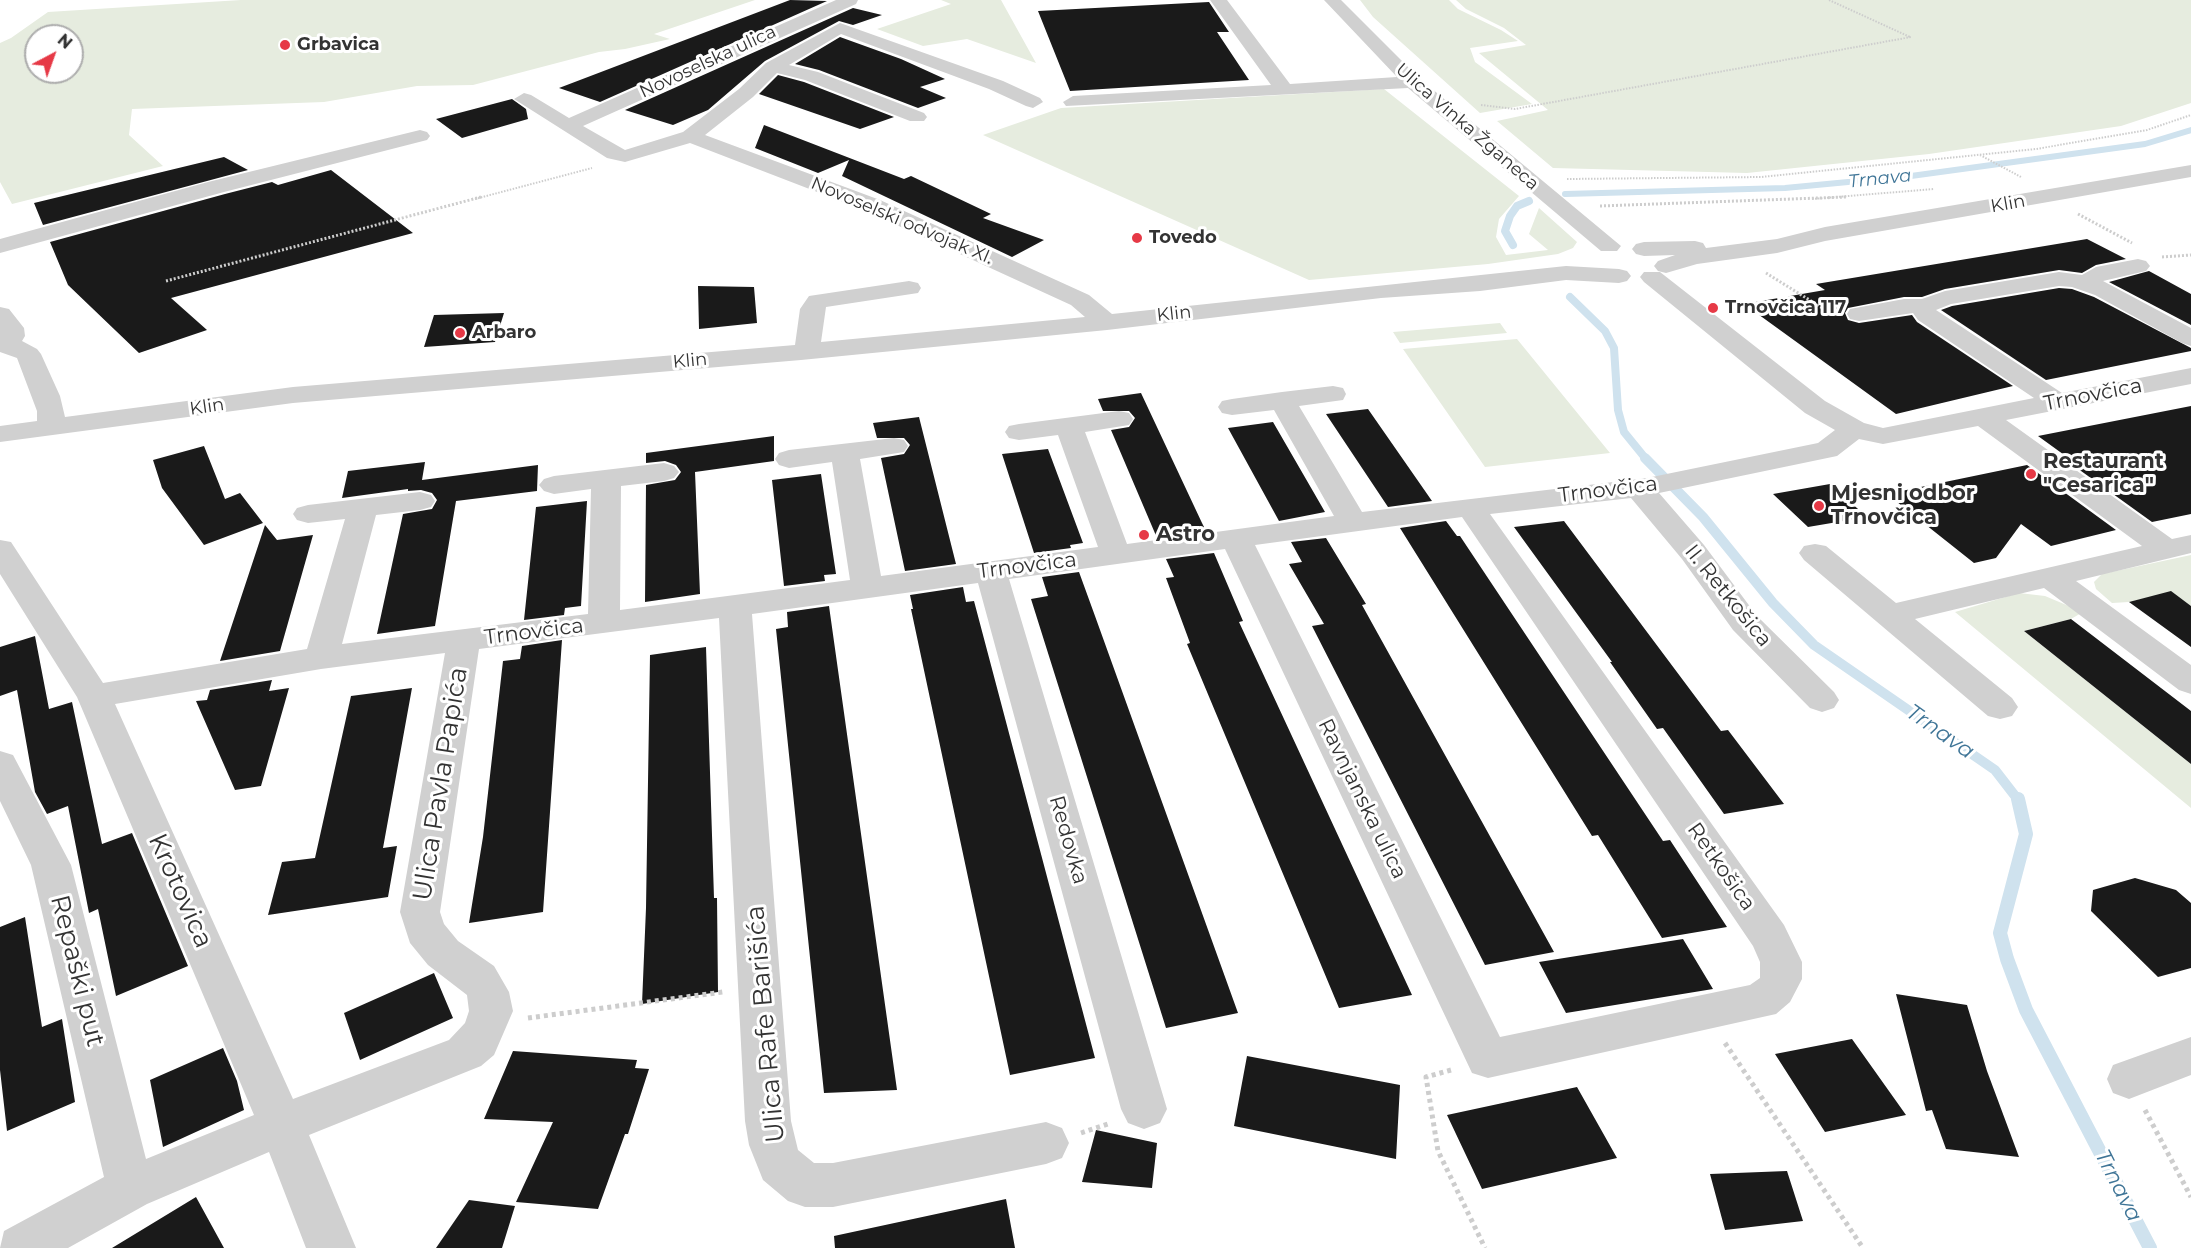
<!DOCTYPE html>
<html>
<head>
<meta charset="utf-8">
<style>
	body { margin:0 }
	#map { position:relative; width:2191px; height:1248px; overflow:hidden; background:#fff; font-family:Montserrat,sans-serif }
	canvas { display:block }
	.north { position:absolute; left:24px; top:24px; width:60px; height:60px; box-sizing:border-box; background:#fff; border:2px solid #adadad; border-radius:50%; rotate:41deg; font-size:16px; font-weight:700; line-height:24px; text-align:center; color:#333 }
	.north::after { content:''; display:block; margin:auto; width:21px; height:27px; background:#e63946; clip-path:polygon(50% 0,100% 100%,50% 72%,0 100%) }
</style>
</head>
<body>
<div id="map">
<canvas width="2191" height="1248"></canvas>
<div class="north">N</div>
</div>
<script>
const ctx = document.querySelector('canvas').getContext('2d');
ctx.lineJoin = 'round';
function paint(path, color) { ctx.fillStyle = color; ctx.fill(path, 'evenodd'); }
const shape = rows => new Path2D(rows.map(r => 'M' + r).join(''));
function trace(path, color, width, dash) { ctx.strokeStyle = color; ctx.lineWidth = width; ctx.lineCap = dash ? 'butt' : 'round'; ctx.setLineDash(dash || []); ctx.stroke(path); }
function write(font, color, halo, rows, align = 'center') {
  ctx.font = font + ' Montserrat,sans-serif'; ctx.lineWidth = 6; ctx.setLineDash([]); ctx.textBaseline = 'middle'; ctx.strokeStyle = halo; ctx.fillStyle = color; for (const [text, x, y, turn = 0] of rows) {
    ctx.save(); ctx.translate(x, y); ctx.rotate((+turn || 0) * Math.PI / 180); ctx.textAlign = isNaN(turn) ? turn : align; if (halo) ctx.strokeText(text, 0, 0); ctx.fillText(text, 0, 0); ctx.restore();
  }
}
paint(shape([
	[241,0,755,0,654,34,670,39,625,49,599,52,473,85,417,86,324,102,132,109,129,135,163,166,12,204,0,182,0,43,11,38,48,12],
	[36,36,72,36,72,72,36,72],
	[941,0,1001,0,1036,63,967,39,923,46,877,29,951,4],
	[1360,0,1449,0,1458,9,1501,30,1518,41,1470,48,1475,62,1532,104,1480,113,1373,17],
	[1456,0,2191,0,2191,103,2121,126,1929,154,1747,173,1553,168,1497,121,1548,110,1479,53,1526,45,1504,28,1466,9],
	[1384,89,1519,196,1499,219,1496,237,1506,255,1548,250,1529,234,1539,208,1577,242,1573,248,1558,254,1488,264,1309,280,983,135,1061,108],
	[1500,323,1507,333,1400,343,1393,332],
	[1517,339,1610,453,1485,467,1403,349],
	[2191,555,2191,606,2171,592,2129,602,2112,603,2096,589,2094,582,2102,574],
	[2019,593,2045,596,2083,612,2071,619,2024,631,2191,764,2191,808,1955,612]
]), '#e6ecdf');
trace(shape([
	[1565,194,1785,188,1911,176,2145,144,2191,130]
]), '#cfe2ee', 6);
trace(shape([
	[1513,245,1505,231,1510,216,1517,206,1529,201],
	[1570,297,1605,331,1614,348,1618,410,1624,432,1646,459]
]), '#cfe2ee', 8);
trace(shape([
	[1645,458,1703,517,1773,603,1814,645,1995,770,2019,801]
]), '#cfe2ee', 10);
trace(shape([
	[2018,799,2026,834,2000,933,2007,959,2026,1010,2150,1248]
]), '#cfe2ee', 14);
paint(shape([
	[790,0,827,1,600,102,559,88],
	[1209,2,1229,32,1217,32,1249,80,1070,91,1038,11],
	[853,8,882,15,853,25,839,21,765,61,708,110,673,125,625,110],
	[840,37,901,59,945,79,920,87,946,98,918,108,819,70,795,64],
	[778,75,804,82,894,117,860,129,759,94],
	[512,99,526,109,528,119,462,138,436,119],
	[764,125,904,179,911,176,991,214,983,218,1044,240,1012,257,842,176,849,160,818,173,755,148],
	[224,157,248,170,43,225,34,203],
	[331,170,413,233,171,298,207,330,139,353,68,285,50,242,225,194,272,182,278,185],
	[2087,239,2126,259,2096,265,2082,273,2059,270,1945,289,1922,297,1904,297,1848,308,1845,313,1848,320,1859,323,1912,315,1917,322,2013,386,1896,414,1744,304,1825,290,1816,284],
	[2149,271,2191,294,2191,325,2109,282],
	[698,286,754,287,757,323,699,329],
	[2059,288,2072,289,2094,297,2191,348,2191,351,2046,380,1941,310,1952,306],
	[504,313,495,342,424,347,434,315],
	[1141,393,1202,523,1206,531,1157,538,1111,430,1129,427,1135,418,1129,411,1103,411,1098,399],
	[2191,406,2191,514,2152,522,2063,458,2067,457,2038,436],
	[1368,409,1432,501,1388,507,1326,414],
	[919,417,956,564,905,571,881,458,904,454,910,445,904,438,877,438,873,423],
	[1273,422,1325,512,1279,521,1228,428],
	[774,436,774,461,695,472,700,594,645,602,646,485,675,480,681,472,676,465,665,461,646,463,646,453],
	[204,446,225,499,240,493,263,523,204,545,162,488,153,460],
	[1048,449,1083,543,1070,545,1071,548,1034,553,1002,454],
	[425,462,422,480,538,465,537,491,456,501,435,626,377,634,403,514,432,509,437,500,432,493,421,490,408,491,408,489,342,498,348,471],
	[2027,465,2116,530,2051,546,2021,524,1996,558,1974,563,1887,494],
	[821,474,836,574,824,575,825,581,784,586,772,480],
	[1830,484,1867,517,1808,527,1773,494],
	[587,501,581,606,565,608,564,615,524,620,536,507],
	[1446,521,1457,536,1460,536,1663,841,1670,840,1727,927,1662,938,1598,835,1592,836,1400,528],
	[1564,521,1721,731,1728,730,1784,804,1724,814,1663,728,1657,729,1610,662,1612,662,1514,527],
	[265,525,277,540,313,535,280,651,220,661],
	[1326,538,1366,604,1362,605,1554,952,1485,965,1312,626,1324,624,1289,564,1302,562,1291,542],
	[1214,553,1243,621,1239,622,1412,995,1339,1008,1187,644,1190,643,1166,578,1174,577,1166,559],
	[1079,572,1095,616,1238,1013,1166,1028,1031,599,1048,596,1042,577],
	[963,587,966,602,974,601,1095,1058,1010,1075,911,609,913,609,910,595],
	[2171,591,2191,606,2191,647,2129,602],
	[829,606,897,1090,824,1093,776,629,788,627,787,612],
	[2071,619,2191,711,2191,764,2024,631],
	[35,636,49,709,72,702,102,844,132,833,188,966,116,996,98,909,89,913,68,806,47,814,35,792,17,690,0,696,0,647],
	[562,640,543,912,469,923,483,837,503,661,520,659,522,646],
	[706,647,714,898,717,898,718,992,642,1004,646,908,650,655],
	[272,680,269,691,289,688,261,786,235,790,196,701,207,700,210,690],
	[412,688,383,848,397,846,388,897,268,915,282,862,315,858,351,696],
	[2135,878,2176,890,2191,903,2191,968,2158,977,2091,911,2093,890],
	[25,917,42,1027,62,1019,75,1102,7,1131,0,1070,0,927],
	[1683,939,1713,989,1566,1013,1539,962],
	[434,973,453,1018,360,1060,344,1013],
	[1896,994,1967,1005,1987,1071,2019,1157,1946,1149,1932,1110,1926,1111],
	[1852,1039,1906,1115,1825,1132,1775,1054],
	[223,1048,237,1081,244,1110,163,1147,150,1080],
	[513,1051,637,1060,635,1068,649,1069,628,1134,625,1134,598,1209,516,1202,553,1122,484,1119],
	[1247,1056,1400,1085,1396,1159,1234,1126],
	[1577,1087,1617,1158,1482,1189,1447,1115],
	[1096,1130,1157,1143,1152,1188,1082,1182],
	[1787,1171,1803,1221,1725,1230,1710,1174],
	[196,1197,224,1248,112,1248],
	[1006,1199,1015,1248,835,1248,834,1236],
	[469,1200,515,1206,502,1248,436,1248]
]), '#1a1a1a');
trace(shape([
	[1829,0,1910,37],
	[1481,105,1515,109,1911,37],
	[1980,155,2021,177],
	[1567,179,1761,177,2036,149,2147,130,2191,115],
	[475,199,592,168],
	[1812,199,1934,189]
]), '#cdcdcd', 2, [1.5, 1.5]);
trace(shape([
	[1600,206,1846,197],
	[2078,214,2132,243],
	[2162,257,2191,255],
	[1766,273,1832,314],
	[166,281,481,197]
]), '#cdcdcd', 3, [2, 2]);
trace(shape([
	[528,1018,723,992],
	[1725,1043,1863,1248],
	[1451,1070,1426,1077,1438,1151,1485,1248],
	[2145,1110,2191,1197],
	[1081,1133,1111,1123]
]), '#cdcdcd', 5, [4, 4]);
paint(shape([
	[836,0,858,0,856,4,583,126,625,150,683,132,739,89,766,63,840,23,1003,81,1040,98,1043,102,1033,108,1026,106,989,89,841,34,789,65,818,72,924,113,927,117,924,121,910,121,805,80,777,73,753,97,705,135,880,200,1089,295,1112,314,1566,266,1619,269,1627,271,1631,276,1627,281,1619,283,1566,280,1480,291,1381,298,1107,330,801,360,293,403,0,442,0,426,37,421,37,411,17,358,0,352,0,307,9,309,24,328,25,336,22,341,37,349,41,354,60,396,65,417,293,387,795,345,800,309,809,296,909,281,918,283,921,288,918,293,826,307,821,342,1085,317,1071,305,864,210,690,143,625,162,607,158,514,99,524,93,531,95,569,118,836,0],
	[1210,0,1227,0,1290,84,1397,77,1324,0,1341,0,1419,78,1621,246,1617,251,1601,251,1408,88,1066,106,1063,102,1073,96,1271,85,1210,0],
	[420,130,427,132,430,136,427,140,224,192,0,253,0,239,208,182,420,130],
	[2191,165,2191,177,1825,241,1777,253,1697,264,1666,273,1658,271,1654,266,1658,261,1675,255,1644,256,1636,254,1632,249,1636,244,1644,242,1695,241,1703,243,1706,248,1777,239,1825,227,2191,165],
	[2138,259,2146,261,2150,266,2146,271,2103,281,2191,328,2191,346,2182,343,2095,295,2072,287,2059,286,1951,304,1936,310,2062,393,2191,368,2191,384,2006,420,2172,539,2191,535,2191,553,2076,581,2191,665,2191,694,2179,690,2044,588,1915,619,2012,698,2018,707,2012,716,2000,719,1988,716,1804,560,1799,553,1804,546,1815,544,1826,546,1896,603,2142,546,1978,426,1883,444,1859,439,1837,456,1659,493,1704,545,1757,616,1834,692,1839,700,1834,708,1822,712,1810,708,1733,630,1682,559,1631,498,1490,514,1784,925,1802,962,1802,979,1790,1002,1776,1014,1488,1078,1472,1073,1225,549,1009,579,1167,1109,1160,1123,1144,1129,1128,1123,1121,1109,978,583,752,614,791,1121,798,1150,814,1163,833,1163,1046,1122,1062,1128,1069,1143,1062,1158,1046,1164,833,1207,805,1207,788,1201,763,1180,749,1145,745,1121,719,618,479,649,440,912,444,924,458,941,494,966,509,992,513,1011,494,1055,481,1066,309,1135,356,1248,306,1248,269,1152,147,1204,68,1248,0,1248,4,1231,104,1177,31,865,0,801,0,751,13,755,71,865,146,1159,254,1115,77,697,0,574,0,540,11,542,103,683,307,649,345,519,308,523,297,520,293,514,297,508,308,505,420,492,431,495,435,501,431,507,420,510,376,515,342,644,588,614,591,489,554,494,544,491,539,485,544,479,554,476,664,463,674,466,679,472,674,478,664,481,621,486,620,610,850,580,832,462,789,468,779,465,775,459,779,453,789,450,894,438,904,440,908,446,904,452,860,459,881,576,1098,547,1058,435,1019,440,1009,438,1005,432,1009,426,1019,424,1119,411,1129,413,1133,419,1129,425,1085,432,1127,544,1334,516,1274,410,1232,415,1222,413,1218,407,1222,401,1232,399,1282,392,1333,386,1343,388,1346,394,1343,400,1299,406,1362,512,1647,478,1818,443,1835,430,1805,413,1644,282,1640,277,1644,272,1660,272,1825,401,1864,423,1883,428,2034,398,1918,320,1913,313,1859,321,1850,319,1847,314,1850,309,1904,299,1922,299,1945,291,2059,272,2082,275,2096,267,2138,259],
	[1462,517,1753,946,1760,962,1760,978,1750,985,1500,1037,1255,545,1462,517],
	[445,653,400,912,410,943,428,965,467,995,469,1011,465,1023,449,1040,293,1099,115,704,321,669,445,653],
	[2191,1037,2191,1075,2129,1099,2113,1093,2107,1079,2113,1065,2191,1037]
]), '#d0d0d0');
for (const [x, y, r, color] of [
	[285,45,6,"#e63946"],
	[1137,238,6,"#e63946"],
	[1713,308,6,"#e63946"],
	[460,333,6,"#e63946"],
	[2031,474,6,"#e63946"],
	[1819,506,6,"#e63946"],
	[1144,535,6,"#e63946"]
]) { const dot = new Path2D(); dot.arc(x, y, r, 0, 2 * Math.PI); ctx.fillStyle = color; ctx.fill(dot); trace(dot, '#fff', 2); }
write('bold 18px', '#333', '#fff', [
	["Grbavica",297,45],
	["Tovedo",1149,238],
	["Trnovčica 117",1725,308],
	["Arbaro",472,333]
], 'left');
write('18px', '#333', '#fff', [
	["Novoselska ulica",708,62,-25],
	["Ulica Vinka Žganeca",1467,127,41],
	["Klin",2008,204,-10],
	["Novoselski odvojak XI.",902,221,23],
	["Klin",1174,314,-6],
	["Klin",690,361,-5],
	["Klin",207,407,-8]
]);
write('italic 18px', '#3f7597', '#fff', [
	["Trnava",1880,179,-6]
]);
write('21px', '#333', '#fff', [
	["Trnovčica",2093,395,-11],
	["Trnovčica",1608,490,-7],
	["Trnovčica",1027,566,-7],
	["II. Retkošica",1728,596,51],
	["Trnovčica",534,632,-7],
	["Ravnjanska ulica",1362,799,64],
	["Redovka",1068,840,74],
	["Retkošica",1721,867,55]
]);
write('bold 21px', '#333', '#fff', [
	["Restaurant",2043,462],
	["\"Cesarica\"",2043,486],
	["Mjesni odbor",1831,494],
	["Trnovčica",1831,518],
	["Astro",1156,535]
], 'left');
write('italic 22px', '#3f7597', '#fff', [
	["Trnava",1940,732,35],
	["Trnava",2118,1186,63]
]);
write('26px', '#333', '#fff', [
	["Ulica Pavla Papića",441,784,-81],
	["Krotovica",180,891,66],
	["Repaški put",77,971,76],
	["Ulica Rafe Barišića",766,1024,-95]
]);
</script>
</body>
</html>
